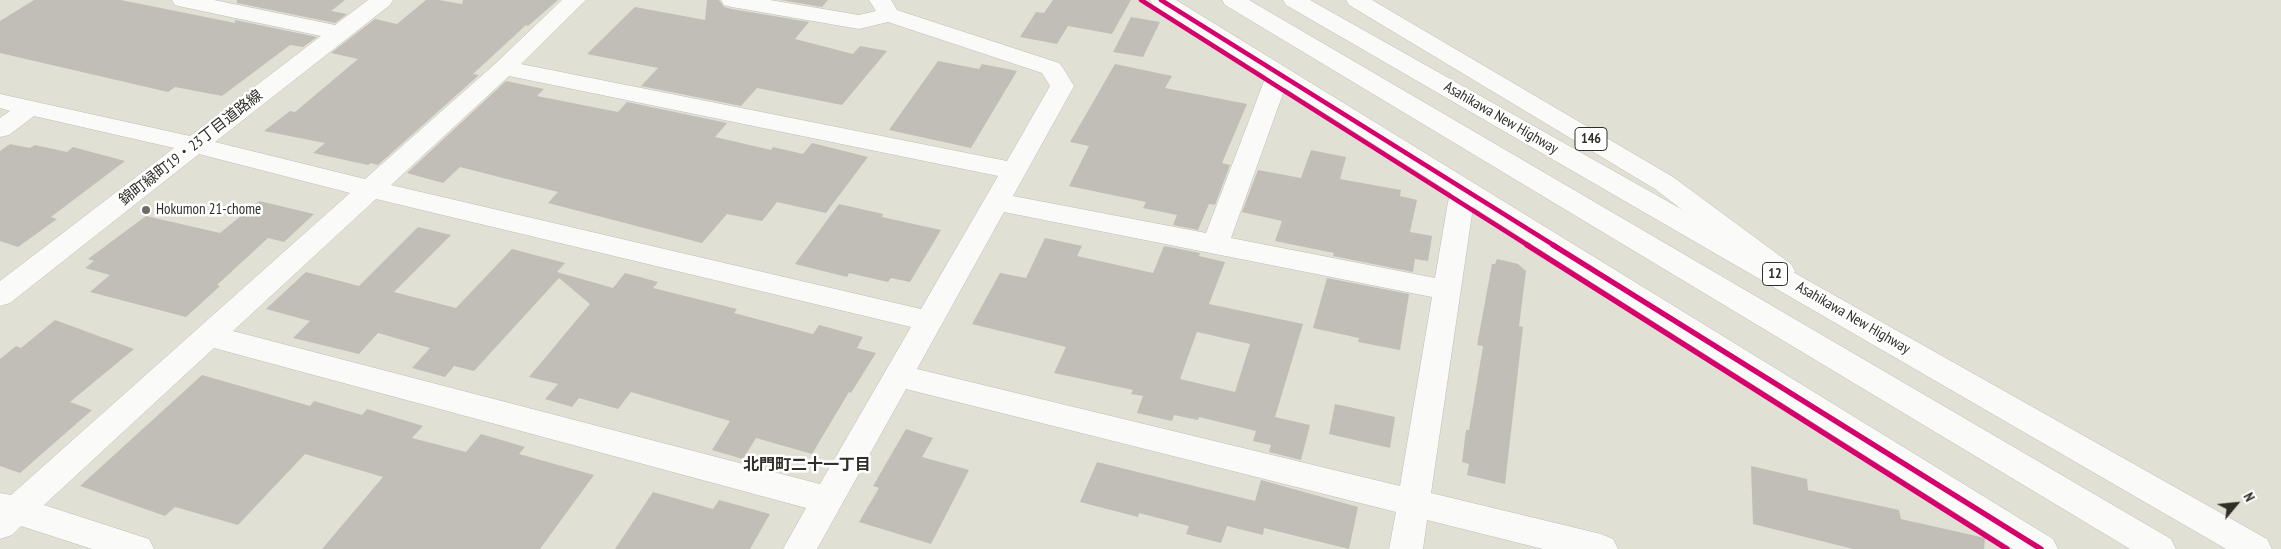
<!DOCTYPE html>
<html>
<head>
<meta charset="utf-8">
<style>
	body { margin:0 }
	#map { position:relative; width:2281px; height:549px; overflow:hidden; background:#e1e0d5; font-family:"PT Sans Narrow",sans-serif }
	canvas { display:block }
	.north { position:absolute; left:2211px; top:479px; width:50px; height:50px; -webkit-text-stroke:4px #fff; paint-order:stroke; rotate:62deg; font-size:14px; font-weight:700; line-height:20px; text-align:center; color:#2f2e27 }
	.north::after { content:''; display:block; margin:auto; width:18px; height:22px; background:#2f2e27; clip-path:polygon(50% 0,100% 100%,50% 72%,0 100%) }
</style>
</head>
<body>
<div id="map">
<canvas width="2281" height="549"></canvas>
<div class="north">N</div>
</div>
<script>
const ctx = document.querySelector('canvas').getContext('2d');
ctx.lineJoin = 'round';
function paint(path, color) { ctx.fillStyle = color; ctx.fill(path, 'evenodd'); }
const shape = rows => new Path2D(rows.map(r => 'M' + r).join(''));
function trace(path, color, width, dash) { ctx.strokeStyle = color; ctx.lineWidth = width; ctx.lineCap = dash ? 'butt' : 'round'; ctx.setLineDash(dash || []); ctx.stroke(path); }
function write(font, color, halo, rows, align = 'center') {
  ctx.font = font + ' "PT Sans Narrow","Noto Sans JP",sans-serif'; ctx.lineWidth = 5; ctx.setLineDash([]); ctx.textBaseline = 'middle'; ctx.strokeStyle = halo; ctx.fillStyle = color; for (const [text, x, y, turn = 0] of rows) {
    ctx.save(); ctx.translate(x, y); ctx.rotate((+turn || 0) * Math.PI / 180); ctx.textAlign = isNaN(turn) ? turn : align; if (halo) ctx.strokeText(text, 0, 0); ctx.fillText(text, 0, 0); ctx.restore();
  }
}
paint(shape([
	[34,0,121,0,235,23,235,20,317,37,303,47,290,45,222,96,175,87,168,92,0,53,0,21],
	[237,0,345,0,331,11,347,14,335,23,237,3],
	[426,0,439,0,462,4,463,0,558,0,528,26,526,25,473,74,479,75,378,165,371,163,368,165,313,153,325,143,264,131,290,111,295,112,358,59,331,53,375,19,397,24],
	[707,0,719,0,724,7,732,9,809,22,795,39,853,54,860,46,887,51,842,105,757,88,741,106,641,86,658,68,587,54,635,7,705,20],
	[781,0,828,0,822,7],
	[1053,0,1131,0,1112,34,1068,26,1057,44,1020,37,1036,12,1044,13],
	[1131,17,1160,22,1143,57,1113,52],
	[938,61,979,69,982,64,1017,71,971,148,889,130],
	[1115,64,1172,76,1165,88,1247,104,1222,163,1230,165,1215,205,1209,204,1198,230,1173,225,1177,215,1143,208,1146,202,1069,186,1089,146,1070,142],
	[506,81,544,89,537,96,618,112,627,102,727,123,715,137,771,150,773,147,803,154,812,143,868,157,826,213,777,202,762,221,727,214,702,243,548,203,558,192,460,167,443,183,407,173],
	[10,144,30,148,35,145,67,152,73,147,125,161,51,217,57,219,18,247,0,241,0,151],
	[1311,150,1346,157,1340,179,1401,190,1400,196,1417,200,1410,232,1432,236,1428,261,1415,259,1413,272,1333,256,1334,253,1275,241,1282,221,1242,212,1258,170,1301,178],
	[259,201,314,214,284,242,268,238,217,285,220,286,186,317,90,292,110,275,85,268,94,261,88,259,146,216,220,233],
	[839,204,883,214,882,217,941,230,910,282,891,278,888,282,849,273,847,277,795,264],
	[418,227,451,235,394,292,456,308,512,249,565,263,557,272,613,288,625,273,658,282,653,288,737,309,734,313,813,334,819,325,863,337,857,348,876,353,851,393,849,392,812,454,756,438,743,459,712,450,730,421,631,392,618,409,579,398,572,407,545,399,558,384,529,377,590,304,559,278,474,371,454,366,445,377,412,368,430,348,378,333,359,354,293,338,310,321,266,309,306,272,359,286],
	[1045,238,1082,246,1077,256,1153,273,1164,246,1200,253,1199,256,1225,262,1209,304,1303,324,1275,417,1310,425,1301,460,1269,452,1271,445,1253,441,1256,431,1199,417,1198,420,1174,415,1172,421,1137,413,1143,396,1131,394,1133,390,1054,373,1066,347,972,324,1000,273,1026,278],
	[1197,332,1250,344,1235,392,1180,379],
	[1497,259,1518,264,1526,271,1519,326,1523,327,1505,484,1467,475,1469,464,1462,462,1466,430,1469,430,1483,346,1477,345,1492,264,1495,264],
	[1327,278,1409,294,1400,350,1358,342,1359,338,1313,328],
	[55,320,134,349,70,402,92,410,20,473,0,466,0,359,16,346,21,348],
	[202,375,310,406,314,401,362,415,367,409,423,426,412,438,466,452,481,434,525,447,519,454,594,475,540,549,322,549,383,477,305,454,238,525,175,507,165,516,80,486],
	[1335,404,1395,417,1390,448,1329,434],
	[906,429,933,438,922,457,969,470,931,544,859,522,879,488,873,486],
	[1097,462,1255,501,1261,480,1358,507,1349,549,1264,528,1263,535,1227,526,1221,543,1186,534,1189,526,1139,513,1138,517,1080,502],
	[1751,466,1807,479,1808,490,1899,510,1901,519,1985,538,1984,549,1853,549,1753,524],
	[653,492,713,509,719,500,770,514,750,549,615,549]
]), '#c0beb6');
const minor = shape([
	[172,0,214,0,335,25,368,0,393,0,390,5,215,142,365,179,496,63,562,0,586,0,521,64,1007,161,1050,86,1042,73,888,22,859,29,732,7,724,5,721,0,770,0,859,15,876,11,869,0,891,0,897,10,1059,63,1063,68,1074,86,1013,196,1206,233,1266,76,1153,5,1150,0,1176,0,2053,539,2058,549,2013,549,1473,207,1431,493,1601,534,1613,539,1618,549,1543,549,1427,520,1423,549,1389,549,1396,512,906,389,817,549,783,549,806,508,214,348,44,505,149,539,154,549,92,549,21,526,12,535,0,539,0,493,11,495,350,193,199,154,10,303,0,306,0,281,174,148,34,116,9,135,0,137,0,118,10,111,0,108,0,94,190,136,321,36,183,7,175,5,172,0],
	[509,76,998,176,921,309,391,185,509,76],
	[1285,88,1451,193,1448,202,1435,278,1231,238,1285,88],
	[376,199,911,327,820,484,233,331,376,199],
	[1004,212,1432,297,1400,486,917,369,1004,212]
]);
const primary = shape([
	[1346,0,1372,0,1673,177,1791,264,1795,271,1791,278,1781,281,1771,278,1655,189,1349,5,1346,0]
]);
const trunk = shape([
	[1222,0,1249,0,2171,539,2176,549,2130,549,1225,5,1222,0],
	[1283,0,1310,0,2267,539,2272,549,2226,549,1286,5,1283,0]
]);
trace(minor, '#bebdb4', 1);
trace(primary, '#bebdb4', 1);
trace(trunk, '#bebdb4', 1);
paint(minor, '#fafaf9');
paint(primary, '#fafaf9');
paint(trunk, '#fafaf9');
trace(shape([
	[1141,0,1529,246],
	[1161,0,1555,246]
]), '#d6006c', 4.5);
trace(shape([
	[1527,245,2007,549],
	[1553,245,2041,549]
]), '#d6006c', 5.5);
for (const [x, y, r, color] of [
	[146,210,5,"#6d6c64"]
]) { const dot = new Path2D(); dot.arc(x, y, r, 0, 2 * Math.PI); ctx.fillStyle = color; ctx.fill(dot); trace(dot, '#fff', 2); }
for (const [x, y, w] of [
	[1591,139,32],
	[1775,274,25]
]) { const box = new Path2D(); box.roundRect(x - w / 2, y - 11.5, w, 23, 4); ctx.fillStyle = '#fff'; ctx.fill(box); trace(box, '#2f2e27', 1); }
write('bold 14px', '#2f2e27', null, [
	["146",1591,139],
	["12",1775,274]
]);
write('15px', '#2f2e27', '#fff', [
	["Asahikawa New Highway",1501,118,30],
	["錦町緑町19・23丁目道路線",191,148,-38],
	["Asahikawa New Highway",1853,318,30]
]);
write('15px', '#2f2e27', '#fff', [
	["Hokumon 21-chome",156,210]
], 'left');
write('bold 16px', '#2f2e27', '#fff', [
	["北門町二十一丁目",807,465]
]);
</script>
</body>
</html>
